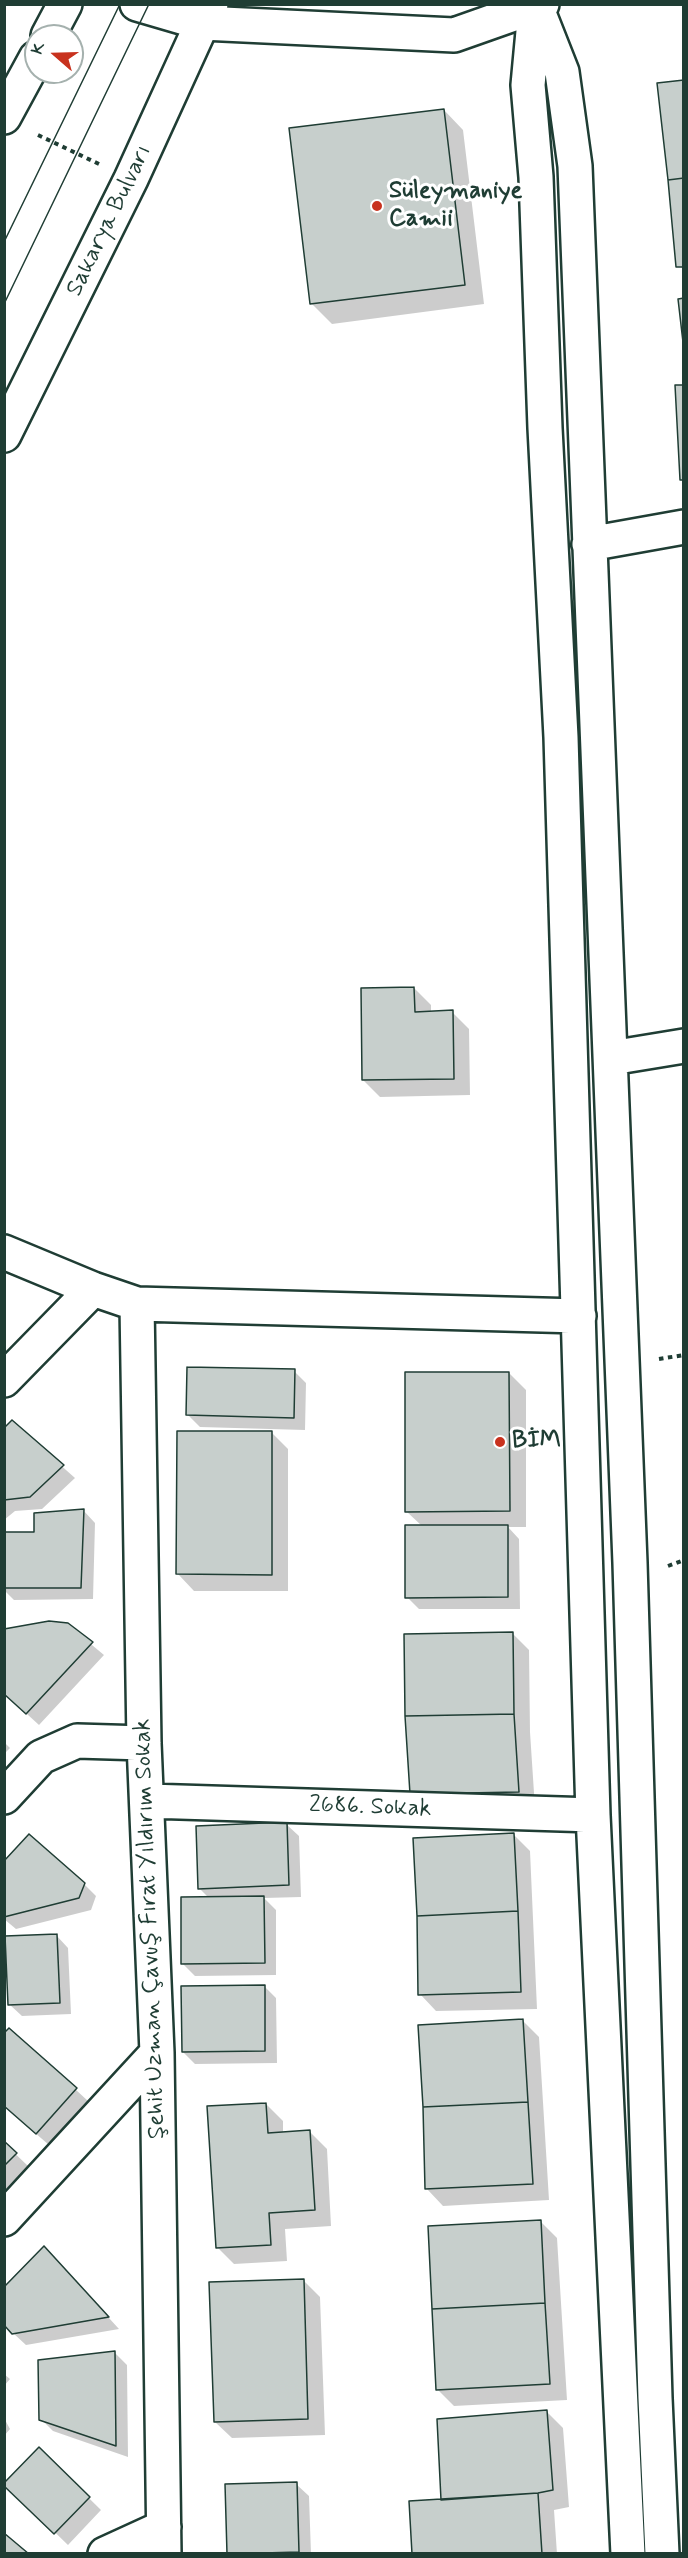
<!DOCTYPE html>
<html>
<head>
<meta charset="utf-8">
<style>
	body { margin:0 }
	#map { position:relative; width:688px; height:2558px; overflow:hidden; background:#fff; font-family:Mynerve,sans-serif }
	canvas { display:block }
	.frame { position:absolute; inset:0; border:6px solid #1f3d34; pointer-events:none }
	.north { position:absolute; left:24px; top:24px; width:60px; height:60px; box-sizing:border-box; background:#fff; border:2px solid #a5b1ae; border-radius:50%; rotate:290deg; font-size:16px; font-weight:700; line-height:24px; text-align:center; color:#1f3d34 }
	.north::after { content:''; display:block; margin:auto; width:21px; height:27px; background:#c8321e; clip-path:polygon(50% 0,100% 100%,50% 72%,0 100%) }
</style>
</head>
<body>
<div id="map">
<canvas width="688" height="2558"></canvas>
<div class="frame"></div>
<div class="north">K</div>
</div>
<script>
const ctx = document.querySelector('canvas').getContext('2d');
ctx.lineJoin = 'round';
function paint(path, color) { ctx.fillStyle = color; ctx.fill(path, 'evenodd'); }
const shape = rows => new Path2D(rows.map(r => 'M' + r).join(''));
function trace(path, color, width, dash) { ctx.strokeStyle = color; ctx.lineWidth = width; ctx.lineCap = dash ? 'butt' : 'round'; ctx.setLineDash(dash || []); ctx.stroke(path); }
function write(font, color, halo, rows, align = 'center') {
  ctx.font = font + ' Mynerve,sans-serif'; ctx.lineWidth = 6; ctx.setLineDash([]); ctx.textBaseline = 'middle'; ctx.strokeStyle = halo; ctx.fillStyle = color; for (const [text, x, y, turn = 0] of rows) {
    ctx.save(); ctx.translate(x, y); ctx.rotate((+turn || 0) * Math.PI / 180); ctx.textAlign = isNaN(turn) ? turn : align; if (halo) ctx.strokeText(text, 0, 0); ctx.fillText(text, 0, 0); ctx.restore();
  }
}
paint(shape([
	[444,110,463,130,484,304,332,324,312,304],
	[414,988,431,1005,431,1013,452,1012,469,1029,470,1095,380,1097,363,1080],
	[294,1371,306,1383,305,1430,200,1427,188,1415],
	[509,1373,526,1390,526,1527,508,1527,519,1539,520,1609,419,1609,407,1597,422,1526,406,1511],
	[12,1422,75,1478,42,1509,15,1511,4,1520,4,1430],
	[272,1433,288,1449,288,1591,194,1591,178,1574],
	[83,1510,95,1523,93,1599,14,1600,4,1590,4,1533,35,1533],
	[68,1625,104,1655,39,1725,4,1693],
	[512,1633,529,1650,530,1732,535,1808,411,1794],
	[4,1742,10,1748,4,1754],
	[286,1824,299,1836,301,1897,264,1898,276,1910,276,1975,195,1976,183,1964,209,1898,199,1888],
	[513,1834,530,1851,537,2009,436,2011,420,1994,414,1839],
	[4,1863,84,1884,96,1896,91,1910,16,1929,4,1919],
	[56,1935,68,1948,71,2014,22,2016,9,2004],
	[264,1986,276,1998,277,2063,195,2064,183,2052],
	[523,2021,539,2037,549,2200,443,2206,427,2189,419,2027],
	[75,2089,88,2101,49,2145,4,2106],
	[266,2104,283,2121,283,2134,310,2132,327,2149,331,2226,285,2229,287,2261,234,2264,217,2247],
	[4,2143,28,2166,4,2191],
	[540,2221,557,2238,567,2400,454,2406,437,2389],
	[56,2260,119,2329,26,2345,13,2333],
	[303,2280,320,2297,325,2435,232,2438,215,2422],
	[115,2353,127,2365,128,2457,53,2431,41,2419],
	[4,2374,10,2379,4,2386],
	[546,2411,563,2428,569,2507,554,2510,557,2554,413,2554,442,2501],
	[4,2418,10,2429,4,2436],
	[39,2449,101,2510,68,2545,5,2484],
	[296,2484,309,2496,311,2554,229,2554]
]), '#0003');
const building = shape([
	[684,80,684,178,668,180,657,83,684,80],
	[444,109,465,285,310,304,289,128,444,109],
	[684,178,684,267,676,267,668,180,684,178],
	[684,298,684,351,678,299,684,298],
	[675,385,684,385,684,480,680,480,675,385],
	[414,987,415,1012,453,1010,454,1079,362,1080,361,988,414,987],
	[187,1367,295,1369,294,1418,186,1415,187,1367],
	[405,1372,509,1372,510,1511,405,1512,405,1372],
	[12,1420,64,1465,30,1497,4,1500,4,1428,12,1420],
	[177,1431,272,1431,272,1575,176,1574,177,1431],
	[84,1509,81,1588,4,1588,4,1532,34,1532,34,1513,84,1509],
	[405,1525,508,1525,508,1597,405,1598,405,1525],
	[49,1621,68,1623,93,1642,26,1714,4,1694,4,1629,49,1621],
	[513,1632,514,1714,405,1716,404,1634,513,1632],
	[514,1714,519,1792,410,1794,405,1716,514,1714],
	[287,1822,289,1885,198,1889,196,1826,287,1822],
	[514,1833,518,1911,417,1916,413,1838,514,1833],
	[29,1834,85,1883,79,1898,4,1917,4,1861,29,1834],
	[264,1896,265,1963,181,1964,181,1897,264,1896],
	[518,1911,521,1992,418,1995,417,1916,518,1911],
	[57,1934,60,2003,8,2005,5,1936,57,1934],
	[265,1985,265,2051,182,2052,181,1986,265,1985],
	[523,2019,528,2102,423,2107,418,2025,523,2019],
	[9,2028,77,2088,36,2134,4,2106,4,2033,9,2028],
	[528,2102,533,2184,425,2189,423,2107,528,2102],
	[266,2103,268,2133,310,2130,315,2210,269,2213,271,2245,216,2248,207,2106,266,2103],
	[4,2141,17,2153,4,2166,4,2141],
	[541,2220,545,2303,432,2309,428,2226,541,2220],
	[44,2246,109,2317,12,2334,4,2325,4,2287,44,2246],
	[304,2279,308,2419,214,2422,209,2282,304,2279],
	[545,2303,550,2384,436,2390,432,2309,545,2303],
	[115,2351,116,2446,39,2420,38,2360,115,2351],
	[547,2410,553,2490,538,2493,441,2500,437,2419,547,2410],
	[39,2447,90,2497,54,2534,4,2486,4,2483,39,2447],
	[297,2482,299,2552,227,2554,225,2484,297,2482],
	[538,2493,542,2554,412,2554,409,2501,538,2493],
	[4,2533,29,2554,4,2554,4,2533]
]);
paint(building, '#c7cfcc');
trace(building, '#1f3d34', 1.5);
const minor = shape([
	[137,4,202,23,454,35,542,4],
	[536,6,562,72,575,166,630,1563,655,2398,662,2554],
	[535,10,528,85,536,177,545,428,561,737,593,1815,628,2554],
	[589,544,684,527],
	[611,1058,684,1046],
	[4,1252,93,1289,137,1304,579,1316],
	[137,1304,144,1743,157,2053,164,2554],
	[4,1380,93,1289],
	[4,1797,41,1757,77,1741,144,1743],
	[148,1801,593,1815],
	[4,2219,157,2053],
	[105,2554,164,2527]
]);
const major = shape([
	[48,36,65,4],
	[4,117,36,58],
	[4,435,131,179,211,4]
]);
trace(minor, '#1f3d34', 38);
trace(major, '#1f3d34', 38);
trace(shape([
	[38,135,99,164],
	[659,1359,684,1355],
	[668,1566,684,1560]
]), '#1f3d34', 4, [4.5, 4.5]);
trace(minor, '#fff', 33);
trace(major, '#fff', 33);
trace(shape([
	[4,242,120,4],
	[4,304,149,4]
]), '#1f3d34', 1.5);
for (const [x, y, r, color] of [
	[377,206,6,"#c8321e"],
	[500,1442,6,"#c8321e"]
]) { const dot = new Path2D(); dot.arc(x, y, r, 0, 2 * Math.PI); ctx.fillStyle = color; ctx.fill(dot); trace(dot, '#fff', 2); }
write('bold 24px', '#1f3d34', '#fff', [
	["Süleymaniye",389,192],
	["Camii",389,220],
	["BİM",512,1442]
], 'left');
write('24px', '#1f3d34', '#fff', [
	["Sakarya Bulvarı",110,221,-64],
	["2686. Sokak",370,1808,2],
	["Şehit Uzman Çavuş Fırat Yıldırım Sokak",151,1929,-92]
]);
</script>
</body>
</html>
